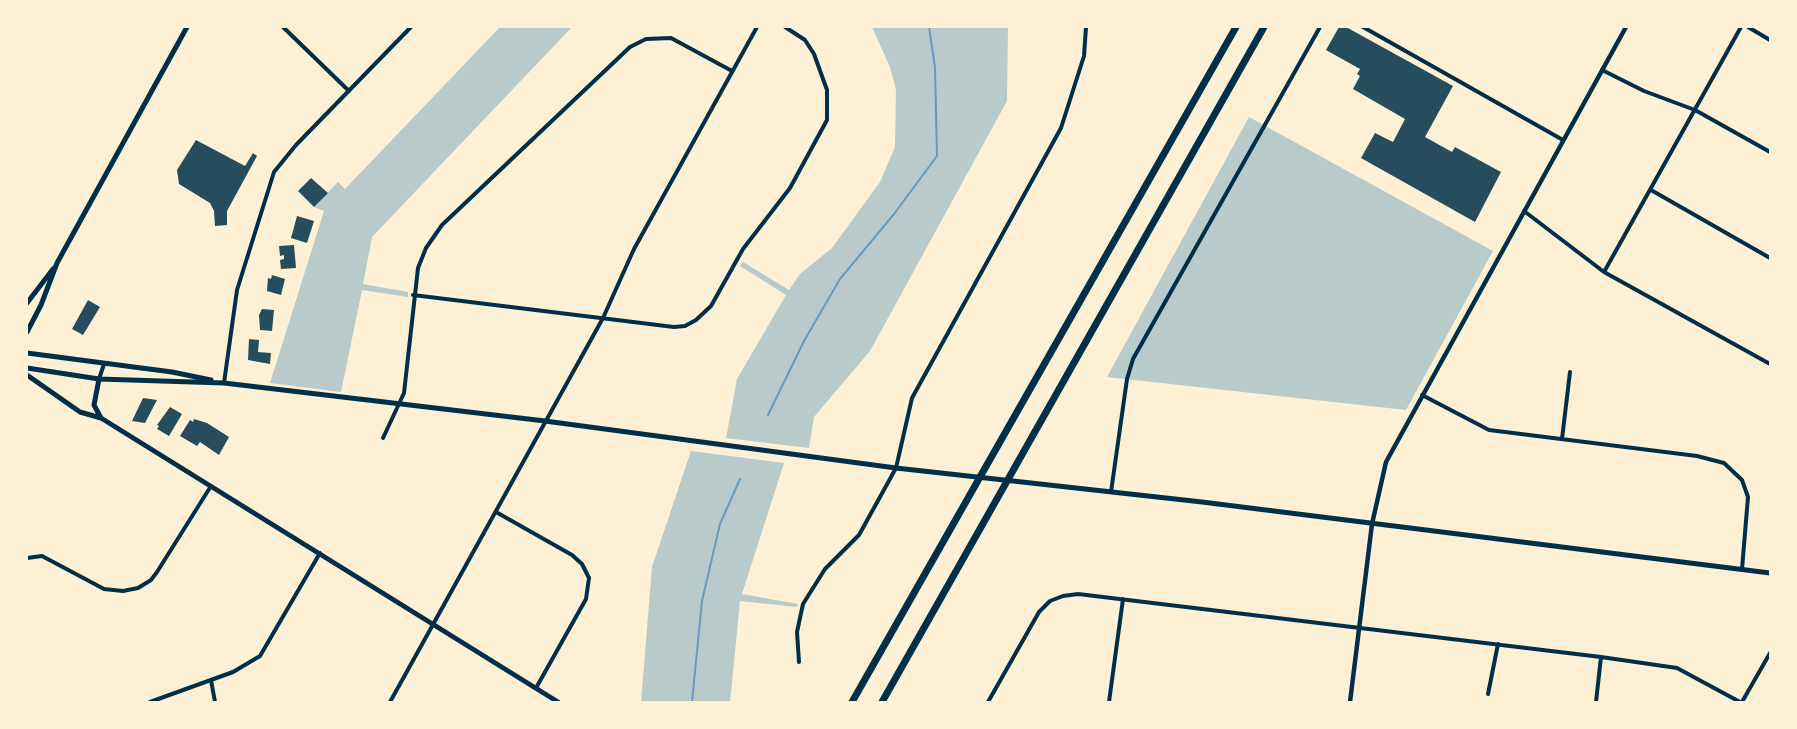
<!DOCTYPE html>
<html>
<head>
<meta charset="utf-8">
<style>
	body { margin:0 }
	#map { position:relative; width:1797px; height:729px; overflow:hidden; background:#fdf0d5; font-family:Karla,sans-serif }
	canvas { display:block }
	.frame { position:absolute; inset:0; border:28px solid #fdf0d5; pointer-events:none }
</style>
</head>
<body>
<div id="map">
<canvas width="1797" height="729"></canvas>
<div class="frame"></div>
</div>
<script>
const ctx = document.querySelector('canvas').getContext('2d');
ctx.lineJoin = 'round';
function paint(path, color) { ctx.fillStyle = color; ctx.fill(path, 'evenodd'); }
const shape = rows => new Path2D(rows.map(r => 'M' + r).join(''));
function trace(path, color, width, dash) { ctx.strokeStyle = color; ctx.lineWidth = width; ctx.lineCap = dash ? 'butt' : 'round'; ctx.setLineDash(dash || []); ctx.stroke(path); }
paint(shape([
	[500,27,572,27,372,237,363,284,408,292,408,297,362,290,341,392,270,383,324,211,314,207,338,182,345,189],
	[872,27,1008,27,1007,101,870,351,814,417,809,448,726,438,737,379,786,295,740,266,743,262,789,290,800,274,832,248,880,182,895,147,896,90,890,67],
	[1249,117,1493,251,1406,410,1107,377],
	[691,451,784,463,742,594,798,604,797,607,740,601,730,702,641,702,652,567]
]), '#b9caca');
trace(shape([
	[768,415,804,341,840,279,894,214,937,156,935,67,929,27],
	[692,702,702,601,720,524,740,479]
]), '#669bbc', 2);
paint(shape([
	[1339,27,1346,27,1453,86,1425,137,1452,152,1455,147,1501,172,1475,222,1361,158,1375,133,1393,142,1405,119,1353,89,1360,76,1357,74,1360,69,1326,50],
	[196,140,245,166,253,153,257,156,227,211,227,225,215,226,214,211,210,203,179,184,177,170],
	[311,178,328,193,314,207,298,191],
	[297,216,314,221,307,243,291,238],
	[294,245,296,268,281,269,280,260,284,259,284,255,280,256,279,246],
	[272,275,285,279,281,295,267,291,268,278,271,279],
	[88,300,100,307,83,335,72,329],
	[262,309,274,310,272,331,260,330,259,315],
	[249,339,259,340,258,352,271,353,270,364,248,360],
	[143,398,157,400,145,423,132,421],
	[170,407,182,414,169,436,157,429,159,426,157,425],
	[194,419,207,423,229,437,219,455,200,442,197,446,180,436,190,420,193,422]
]), '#264d5e');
trace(shape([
	[283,27,349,91],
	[1363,27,1563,140],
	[1748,27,1770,40],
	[1602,70,1644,91,1695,110,1770,152],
	[1651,190,1770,258],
	[1524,211,1604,272,1770,364],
	[1604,272,1741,27],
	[413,295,674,327,685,326,696,320,711,306,743,249,790,188,827,120,827,90,814,54,805,40,785,27],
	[99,379,104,364],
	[224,383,237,290,274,172,296,145,411,27],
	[1422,395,1489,430,1697,456,1724,463,1742,480,1748,497,1742,569],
	[383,438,404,393,418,268,426,248,442,225,630,47,646,39,671,38,732,71],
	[1562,439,1570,372],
	[1111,492,1127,379,1133,359,1320,27],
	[496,512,572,555,582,564,589,578,586,599,536,688],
	[27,558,42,556,104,589,123,591,138,588,151,580,157,572,211,486],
	[799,662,797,632,803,604,825,569,859,535,896,468,912,398,1061,128,1084,56,1086,27],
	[211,680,215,702],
	[1488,694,1498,644],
	[150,702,233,672,260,656,320,553],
	[390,702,603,318,634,249,757,27],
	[988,702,1039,612,1050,601,1063,596,1078,594,1601,657,1677,668,1740,702],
	[1109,702,1123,599],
	[1596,702,1601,657],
	[1742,702,1770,653]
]), '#003049', 4);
trace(shape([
	[1350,702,1372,524,1386,462,1626,27]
]), '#003049', 4.5);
trace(shape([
	[27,303,53,269],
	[27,332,41,305,57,263,187,27],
	[27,353,172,372,211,380],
	[27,368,99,379,224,383,545,421,896,468,1202,502,1770,573],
	[27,375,80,412,101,418],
	[99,379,94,405,101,418,558,702]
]), '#003049', 5);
trace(shape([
	[852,702,1236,27],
	[882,702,1264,27]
]), '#003049', 7);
</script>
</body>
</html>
